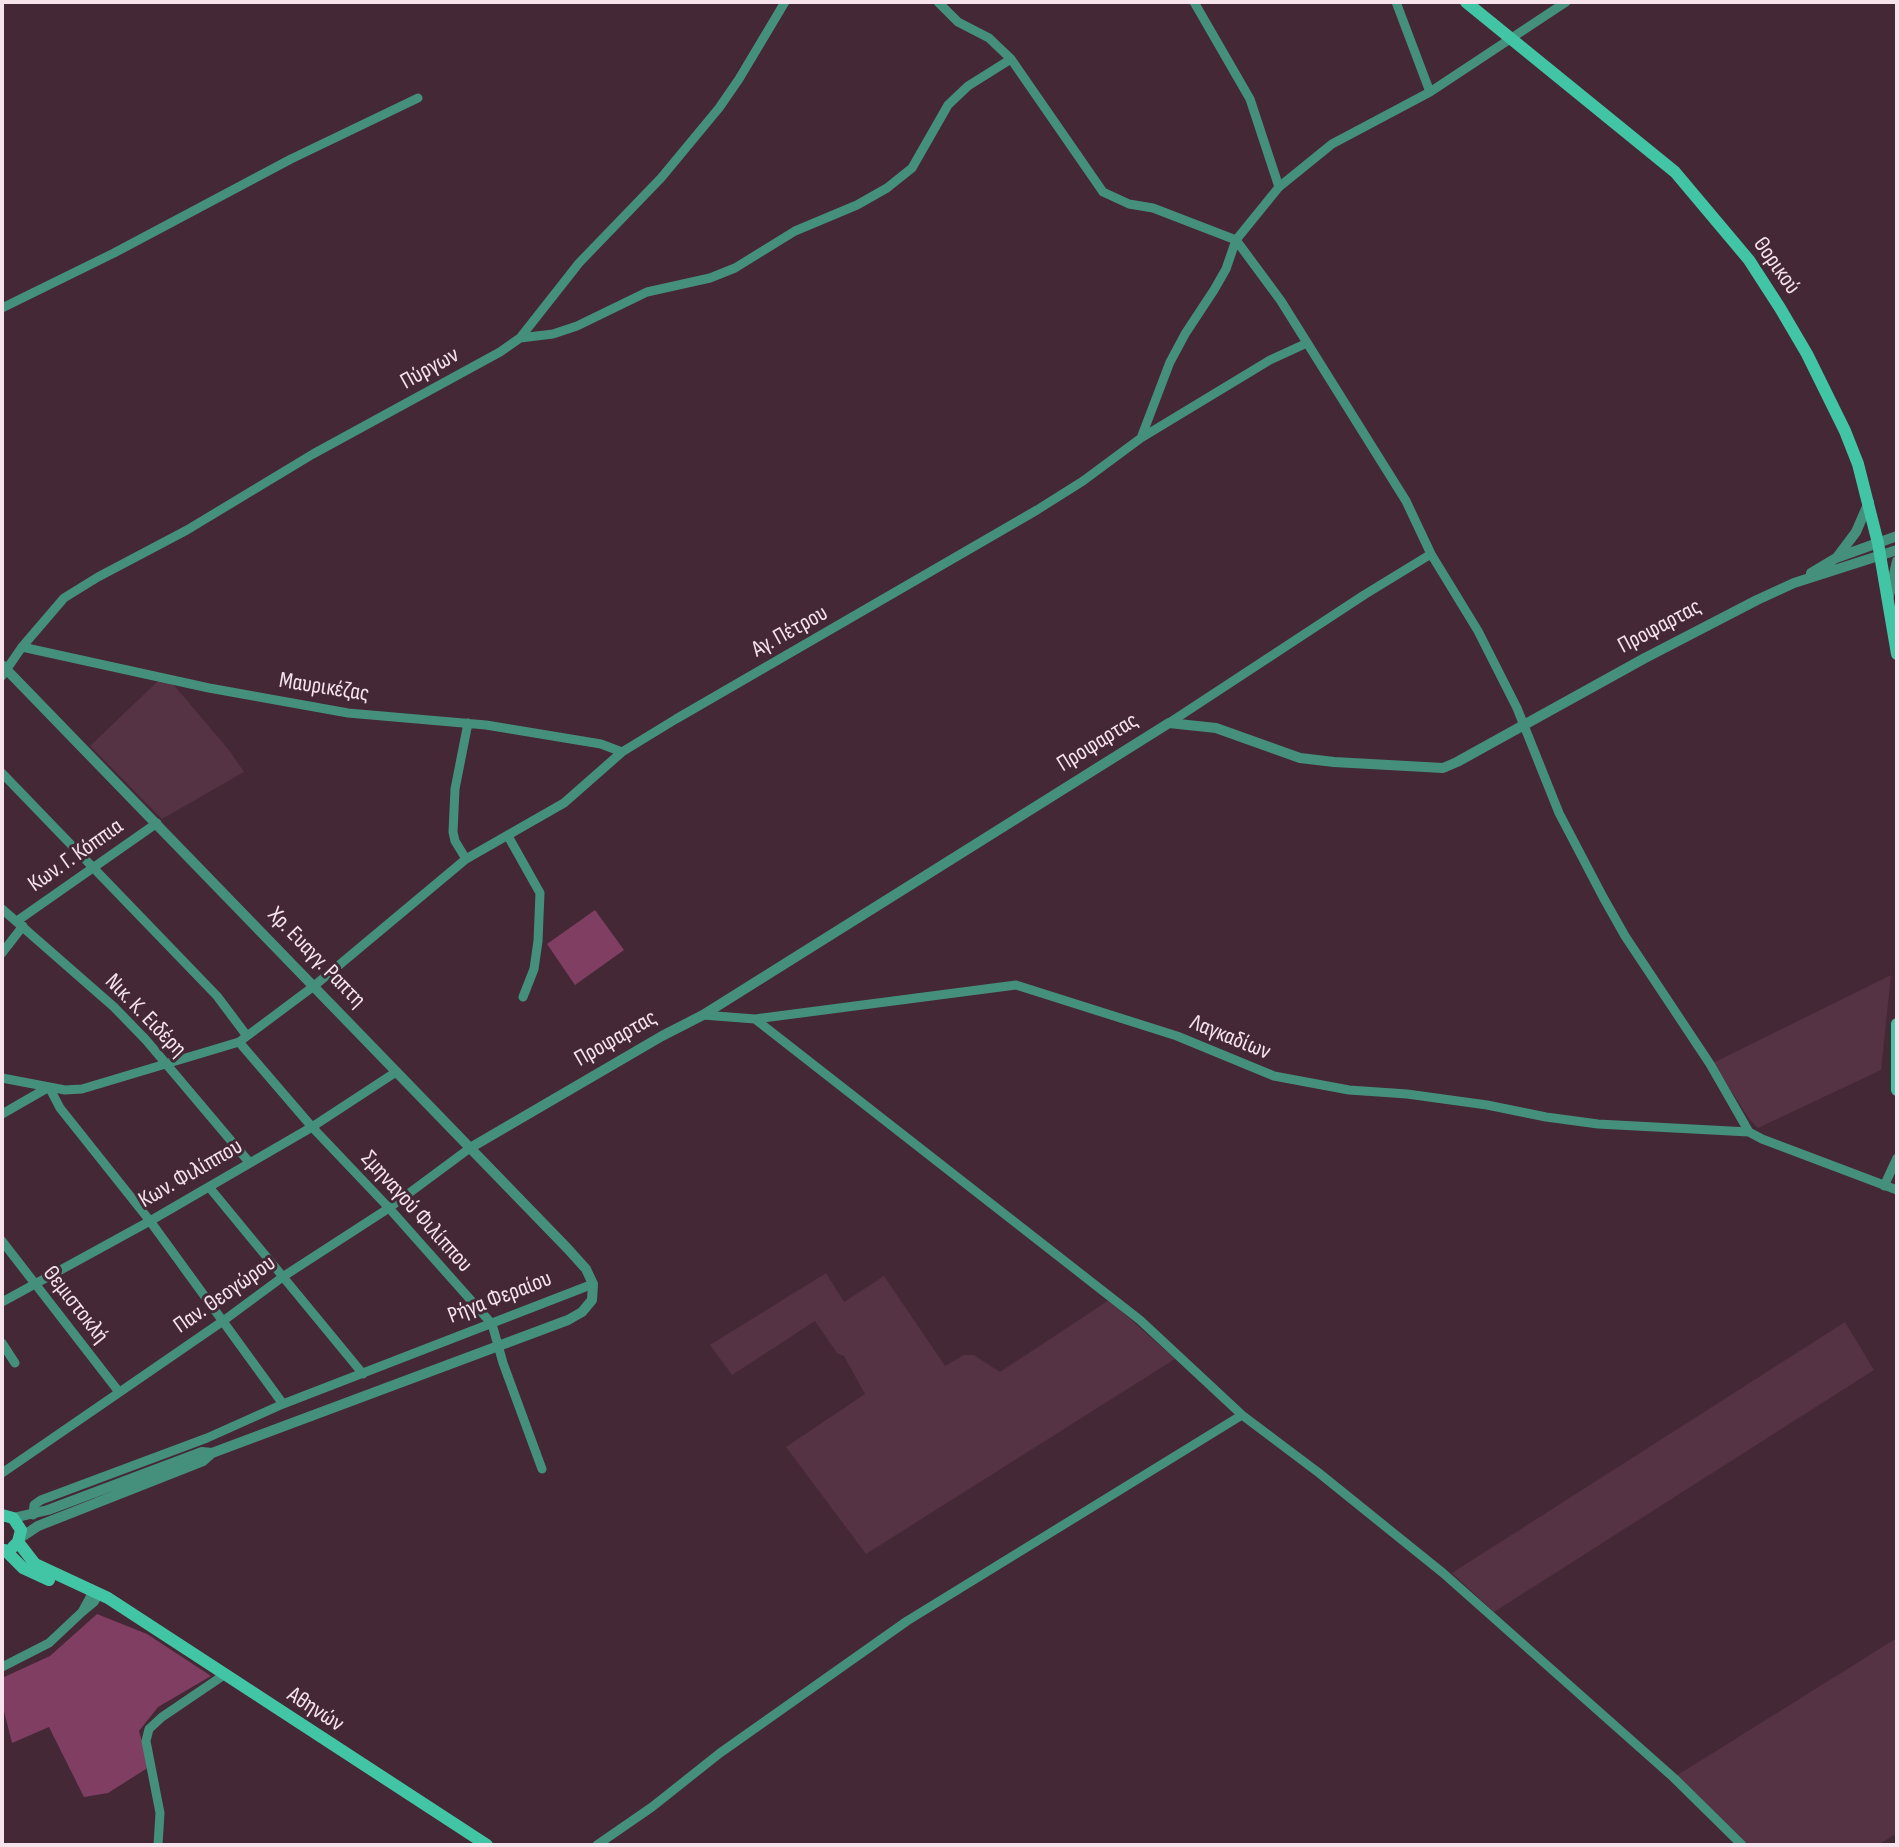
<!DOCTYPE html>
<html>
<head>
<meta charset="utf-8">
<style>
	body { margin:0 }
	#map { position:relative; width:1899px; height:1847px; overflow:hidden; background:#442836; font-family:"Sofia Sans Condensed",sans-serif }
	canvas { display:block }
	.frame { position:absolute; inset:0; border:4px solid #f6e3ec; pointer-events:none }
</style>
</head>
<body>
<div id="map">
<canvas width="1899" height="1847"></canvas>
<div class="frame"></div>
</div>
<script>
const ctx = document.querySelector('canvas').getContext('2d');
ctx.lineJoin = 'round';
function paint(path, color) { ctx.fillStyle = color; ctx.fill(path, 'evenodd'); }
const shape = rows => new Path2D(rows.map(r => 'M' + r).join(''));
function trace(path, color, width, dash) { ctx.strokeStyle = color; ctx.lineWidth = width; ctx.lineCap = dash ? 'butt' : 'round'; ctx.setLineDash(dash || []); ctx.stroke(path); }
function write(font, color, halo, rows, align = 'center') {
  ctx.font = font + ' "Sofia Sans Condensed",sans-serif'; ctx.lineWidth = 6; ctx.setLineDash([]); ctx.textBaseline = 'middle'; ctx.strokeStyle = halo; ctx.fillStyle = color; for (const [text, x, y, turn = 0] of rows) {
    ctx.save(); ctx.translate(x, y); ctx.rotate((+turn || 0) * Math.PI / 180); ctx.textAlign = isNaN(turn) ? turn : align; if (halo) ctx.strokeText(text, 0, 0); ctx.fillText(text, 0, 0); ctx.restore();
  }
}
paint(shape([
	[159,680,172,683,229,750,244,772,162,819,90,746],
	[1891,975,1881,1070,1758,1128,1750,1120,1713,1063],
	[826,1273,844,1302,884,1276,945,1366,964,1355,974,1355,1000,1372,1109,1300,1175,1359,866,1554,786,1447,865,1394,844,1356,837,1353,815,1321,732,1375,710,1345],
	[1845,1322,1874,1370,1494,1612,1452,1573],
	[1897,1638,1897,1833,1878,1845,1748,1845,1676,1776]
]), '#553244');
paint(shape([
	[595,910,624,950,575,985,547,944],
	[97,1614,147,1634,211,1676,158,1707,139,1731,149,1767,108,1793,84,1797,49,1727,12,1743,2,1703,2,1678,50,1656]
]), '#813e63');
trace(shape([
	[938,2,958,22,989,38,1011,59,1103,192,1129,204,1153,208,1236,240,1281,301,1406,501,1431,554,1478,631,1517,708,1559,813,1603,897,1625,936,1710,1064,1749,1132,1762,1139,1897,1190],
	[1396,2,1430,92,1566,2],
	[1279,187,1332,144,1430,92],
	[2,308,114,253,291,159,418,98],
	[520,338,553,334,577,326,647,292,710,278,735,268,795,231,857,205,887,188,912,168,948,105,968,86,1011,59],
	[1141,438,1170,362,1185,334,1214,290,1226,269,1236,240,1279,187,1250,99,1194,2],
	[22,647,209,688,348,713,486,725,601,744,622,752],
	[2,676,22,647,64,598,98,577,187,530,313,454,500,352,520,338,579,263,661,178,719,108,739,79,785,2],
	[1169,723,1364,595,1431,554],
	[2,773,217,996,247,1036],
	[508,836,540,893,538,941,534,969,523,997],
	[466,859,455,841,453,832,455,789,468,723],
	[2,909,114,1007,146,1040,249,1162],
	[17,921,157,823],
	[2,953,23,926],
	[703,1015,755,1019,1016,985,1177,1036,1274,1076,1349,1090,1407,1094,1487,1105,1546,1117,1598,1124,1749,1132],
	[755,1019,1140,1320,1242,1415,1319,1473,1443,1573,1674,1778,1742,1845],
	[239,1042,312,1127,389,1208,492,1324,503,1363,542,1469],
	[2,1078,65,1090,82,1089,239,1042,314,986,466,859,564,803,622,752,676,719,1037,510,1083,481,1141,438,1270,360,1307,343],
	[2,1114,49,1087,60,1108,150,1221,283,1404],
	[1884,1186,1897,1158],
	[209,1187,363,1374],
	[2,1241,119,1392],
	[2,1302,150,1221,312,1127,396,1072],
	[2,1343,15,1363],
	[2,1473,223,1321,284,1276,389,1208,470,1148],
	[33,1515,34,1505,41,1500,207,1438,283,1404,593,1284],
	[93,1592,82,1612,94,1602,99,1594],
	[2,1667,49,1643,82,1612],
	[158,1845,160,1813,146,1741,149,1729,162,1717,224,1675],
	[597,1845,652,1807,720,1753,907,1621,1242,1415]
]), '#45907c', 9);
trace(shape([
	[1838,556,1856,532,1869,502],
	[1811,573,1836,558,1897,536],
	[1889,596,1897,561],
	[2,665,568,1249,586,1269,593,1284,592,1300,582,1312,568,1320,212,1453,203,1461,38,1526,20,1538],
	[470,1148,662,1036,703,1015,1169,723,1216,728,1300,758,1334,762,1443,768,1457,762,1645,658,1757,600,1794,583,1897,550],
	[13,1518,48,1510,202,1452,212,1453]
]), '#45907c', 10);
trace(shape([
	[1466,2,1675,172,1749,260,1780,308,1807,354,1845,431,1858,464,1878,543,1897,654],
	[1897,1024,1897,1090],
	[2,1515,13,1518,21,1530,18,1542,13,1547],
	[18,1542,35,1564,108,1598,487,1845],
	[5,1550,23,1568,49,1580]
]), '#41c5a5', 12);
write('23px', '#f6e3ec', '#442836', [
	["Θορικού",1776,266,55],
	["Πύργων",430,369,-29],
	["Προφαρτας",1660,627,-28],
	["Αγ. Πέτρου",790,632,-29],
	["Μαυρικέζας",324,688,9],
	["Προφαρτας",1098,743,-32],
	["Κων. Γ. Κόππια",76,856,-35],
	["Χρ. Ευαγγ. Ραπτη",316,958,46],
	["Νικ. Κ. Ειδέρη",145,1016,46],
	["Λαγκαδίων",1230,1038,22],
	["Προφαρτας",616,1039,-30],
	["Κων. Φιλίππου",191,1174,-30],
	["Σμηναγού Φιλίππου",416,1212,48],
	["Παν. Θεογώρου",225,1295,-35],
	["Ρήγα Φεραίου",500,1298,-21],
	["Θεμιστοκλή",75,1305,52],
	["Αθηνών",315,1710,33]
]);
</script>
</body>
</html>
